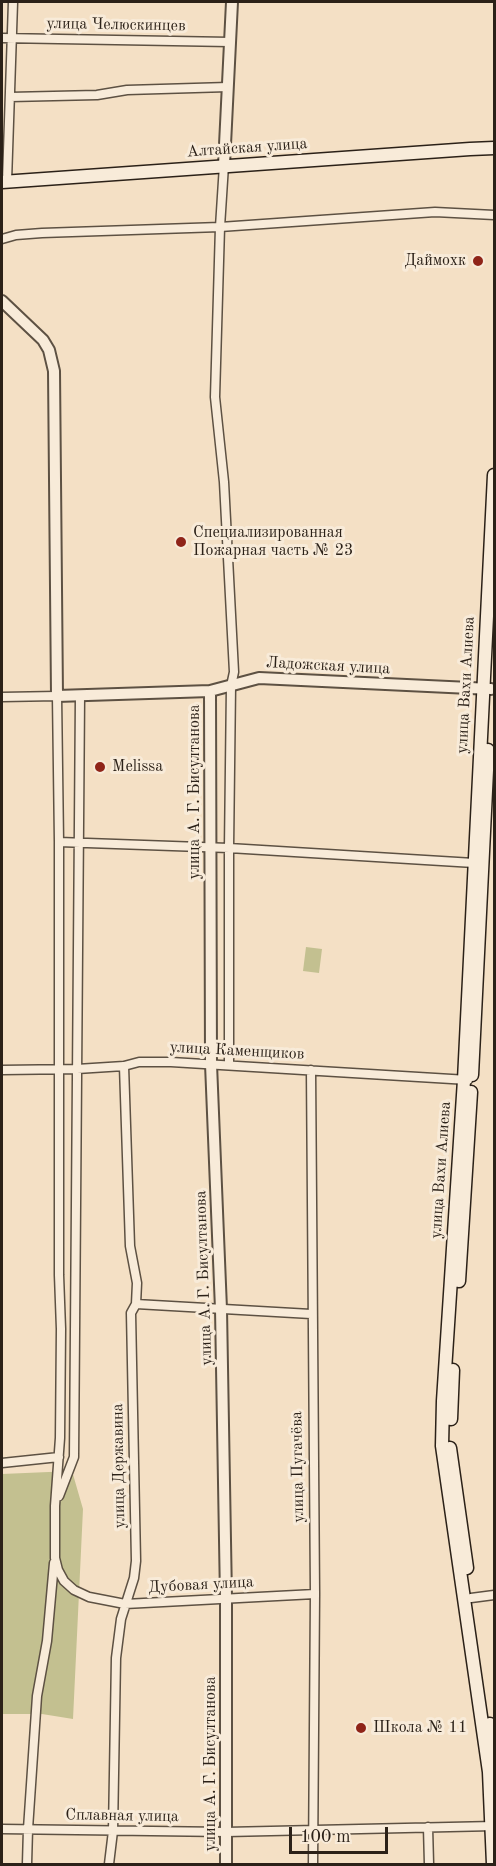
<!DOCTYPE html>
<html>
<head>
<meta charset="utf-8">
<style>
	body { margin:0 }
	#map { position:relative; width:496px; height:1866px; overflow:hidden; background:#f4e0c5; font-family:"Old Standard TT",serif }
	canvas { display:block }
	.frame { position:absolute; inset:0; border:3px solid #2b2118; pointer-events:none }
	.scale { position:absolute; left:289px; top:1827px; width:99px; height:27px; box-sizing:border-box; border:3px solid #2b2118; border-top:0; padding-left:8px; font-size:18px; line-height:21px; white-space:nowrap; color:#2b2118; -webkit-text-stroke:4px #f8ebd9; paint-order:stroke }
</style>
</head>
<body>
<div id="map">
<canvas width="496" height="1866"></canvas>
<div class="frame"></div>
<div class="scale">100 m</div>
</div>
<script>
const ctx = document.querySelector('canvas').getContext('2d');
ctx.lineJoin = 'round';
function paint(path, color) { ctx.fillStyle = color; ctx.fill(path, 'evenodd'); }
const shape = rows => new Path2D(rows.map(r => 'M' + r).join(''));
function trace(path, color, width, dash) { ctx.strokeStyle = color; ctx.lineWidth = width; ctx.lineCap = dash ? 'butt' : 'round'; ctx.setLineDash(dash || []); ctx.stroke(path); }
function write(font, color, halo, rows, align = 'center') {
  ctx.font = font + ' "Old Standard TT",serif'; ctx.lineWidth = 6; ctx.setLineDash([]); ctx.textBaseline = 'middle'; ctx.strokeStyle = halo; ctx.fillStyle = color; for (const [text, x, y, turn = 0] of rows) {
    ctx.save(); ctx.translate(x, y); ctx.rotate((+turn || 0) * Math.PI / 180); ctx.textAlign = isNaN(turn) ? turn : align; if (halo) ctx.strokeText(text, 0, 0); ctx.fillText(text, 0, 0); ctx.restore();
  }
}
paint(shape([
	[306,947,322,949,319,973,303,971],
	[72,1471,83,1509,73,1719,42,1714,2,1714,2,1474]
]), '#c3c090');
const minor = shape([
	[2,38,230,42],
	[10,97,97,95,127,90,228,87],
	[224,165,220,227,215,397,224,482,234,672,231,686,229,848,229,1065],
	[7,181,13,2],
	[2,239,16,235,42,233,220,227,435,212,494,215],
	[2,697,57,696,59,842,59,1275,61,1329,60,1438,55,1506,55,1558,58,1570,64,1581,74,1590,89,1597,125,1604,315,1594],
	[59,842,229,848,474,863],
	[2,1070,77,1069,124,1066,139,1062,171,1062,468,1080],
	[311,1070,315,1594,313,1864],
	[136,1304,311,1314],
	[2,1463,59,1457],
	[59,1496,74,1457,80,696],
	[471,1598,494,1595],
	[428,1827,429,1864],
	[2,1829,226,1832,494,1826],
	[27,1864,28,1829,37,1696,47,1641,54,1563],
	[109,1864,113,1831,116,1658,121,1619,134,1578,136,1561,131,1313,136,1304,137,1283,130,1246,124,1066]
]);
const tertiary = shape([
	[224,165,232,2],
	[2,301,43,340,49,350,54,371,57,696,210,691,259,678,491,689],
	[210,691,211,1064,221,1309,226,1598,226,1864]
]);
const secondary = shape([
	[2,182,470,149,494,148],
	[472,1075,488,750],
	[459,1281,471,1092],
	[451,1419,453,1370],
	[450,1448,467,1568],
	[490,1724,494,1753],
	[493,1864,489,1772,442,1446,443,1401,464,1080,494,475]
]);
trace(minor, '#5d5143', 11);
trace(tertiary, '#5d5143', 14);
trace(secondary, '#2b2118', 15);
trace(minor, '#f8ebd9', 8);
trace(tertiary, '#f8ebd9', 10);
trace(secondary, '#f8ebd9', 12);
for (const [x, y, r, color] of [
	[478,261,6,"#8f2418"],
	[181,542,6,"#8f2418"],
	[100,767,6,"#8f2418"],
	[361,1728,6,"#8f2418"]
]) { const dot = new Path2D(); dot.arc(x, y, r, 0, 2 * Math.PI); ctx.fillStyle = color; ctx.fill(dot); trace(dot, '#f8ebd9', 2); }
write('16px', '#2b2118', '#f8ebd9', [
	["улица Челюскинцев",116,25,1],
	["Алтайская улица",247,148,-4],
	["Ладожская улица",328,666,3],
	["улица Вахи Алиева",466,685,-87],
	["улица А. Г. Бисултанова",195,792,-90],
	["улица Каменщиков",237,1051,3],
	["улица Вахи Алиева",441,1170,-86],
	["улица А. Г. Бисултанова",204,1278,-92],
	["улица Державина",119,1466,-91],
	["улица Пугачёва",298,1467,-91],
	["Дубовая улица",201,1585,-3],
	["улица А. Г. Бисултанова",211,1764,-90],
	["Сплавная улица",122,1816,1]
]);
write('16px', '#2b2118', '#f8ebd9', [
	["Даймохк",466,261,"right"],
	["Специализированная",193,533],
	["Пожарная часть № 23",193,551],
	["Melissa",112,767],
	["Школа № 11",373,1728]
], 'left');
</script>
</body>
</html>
